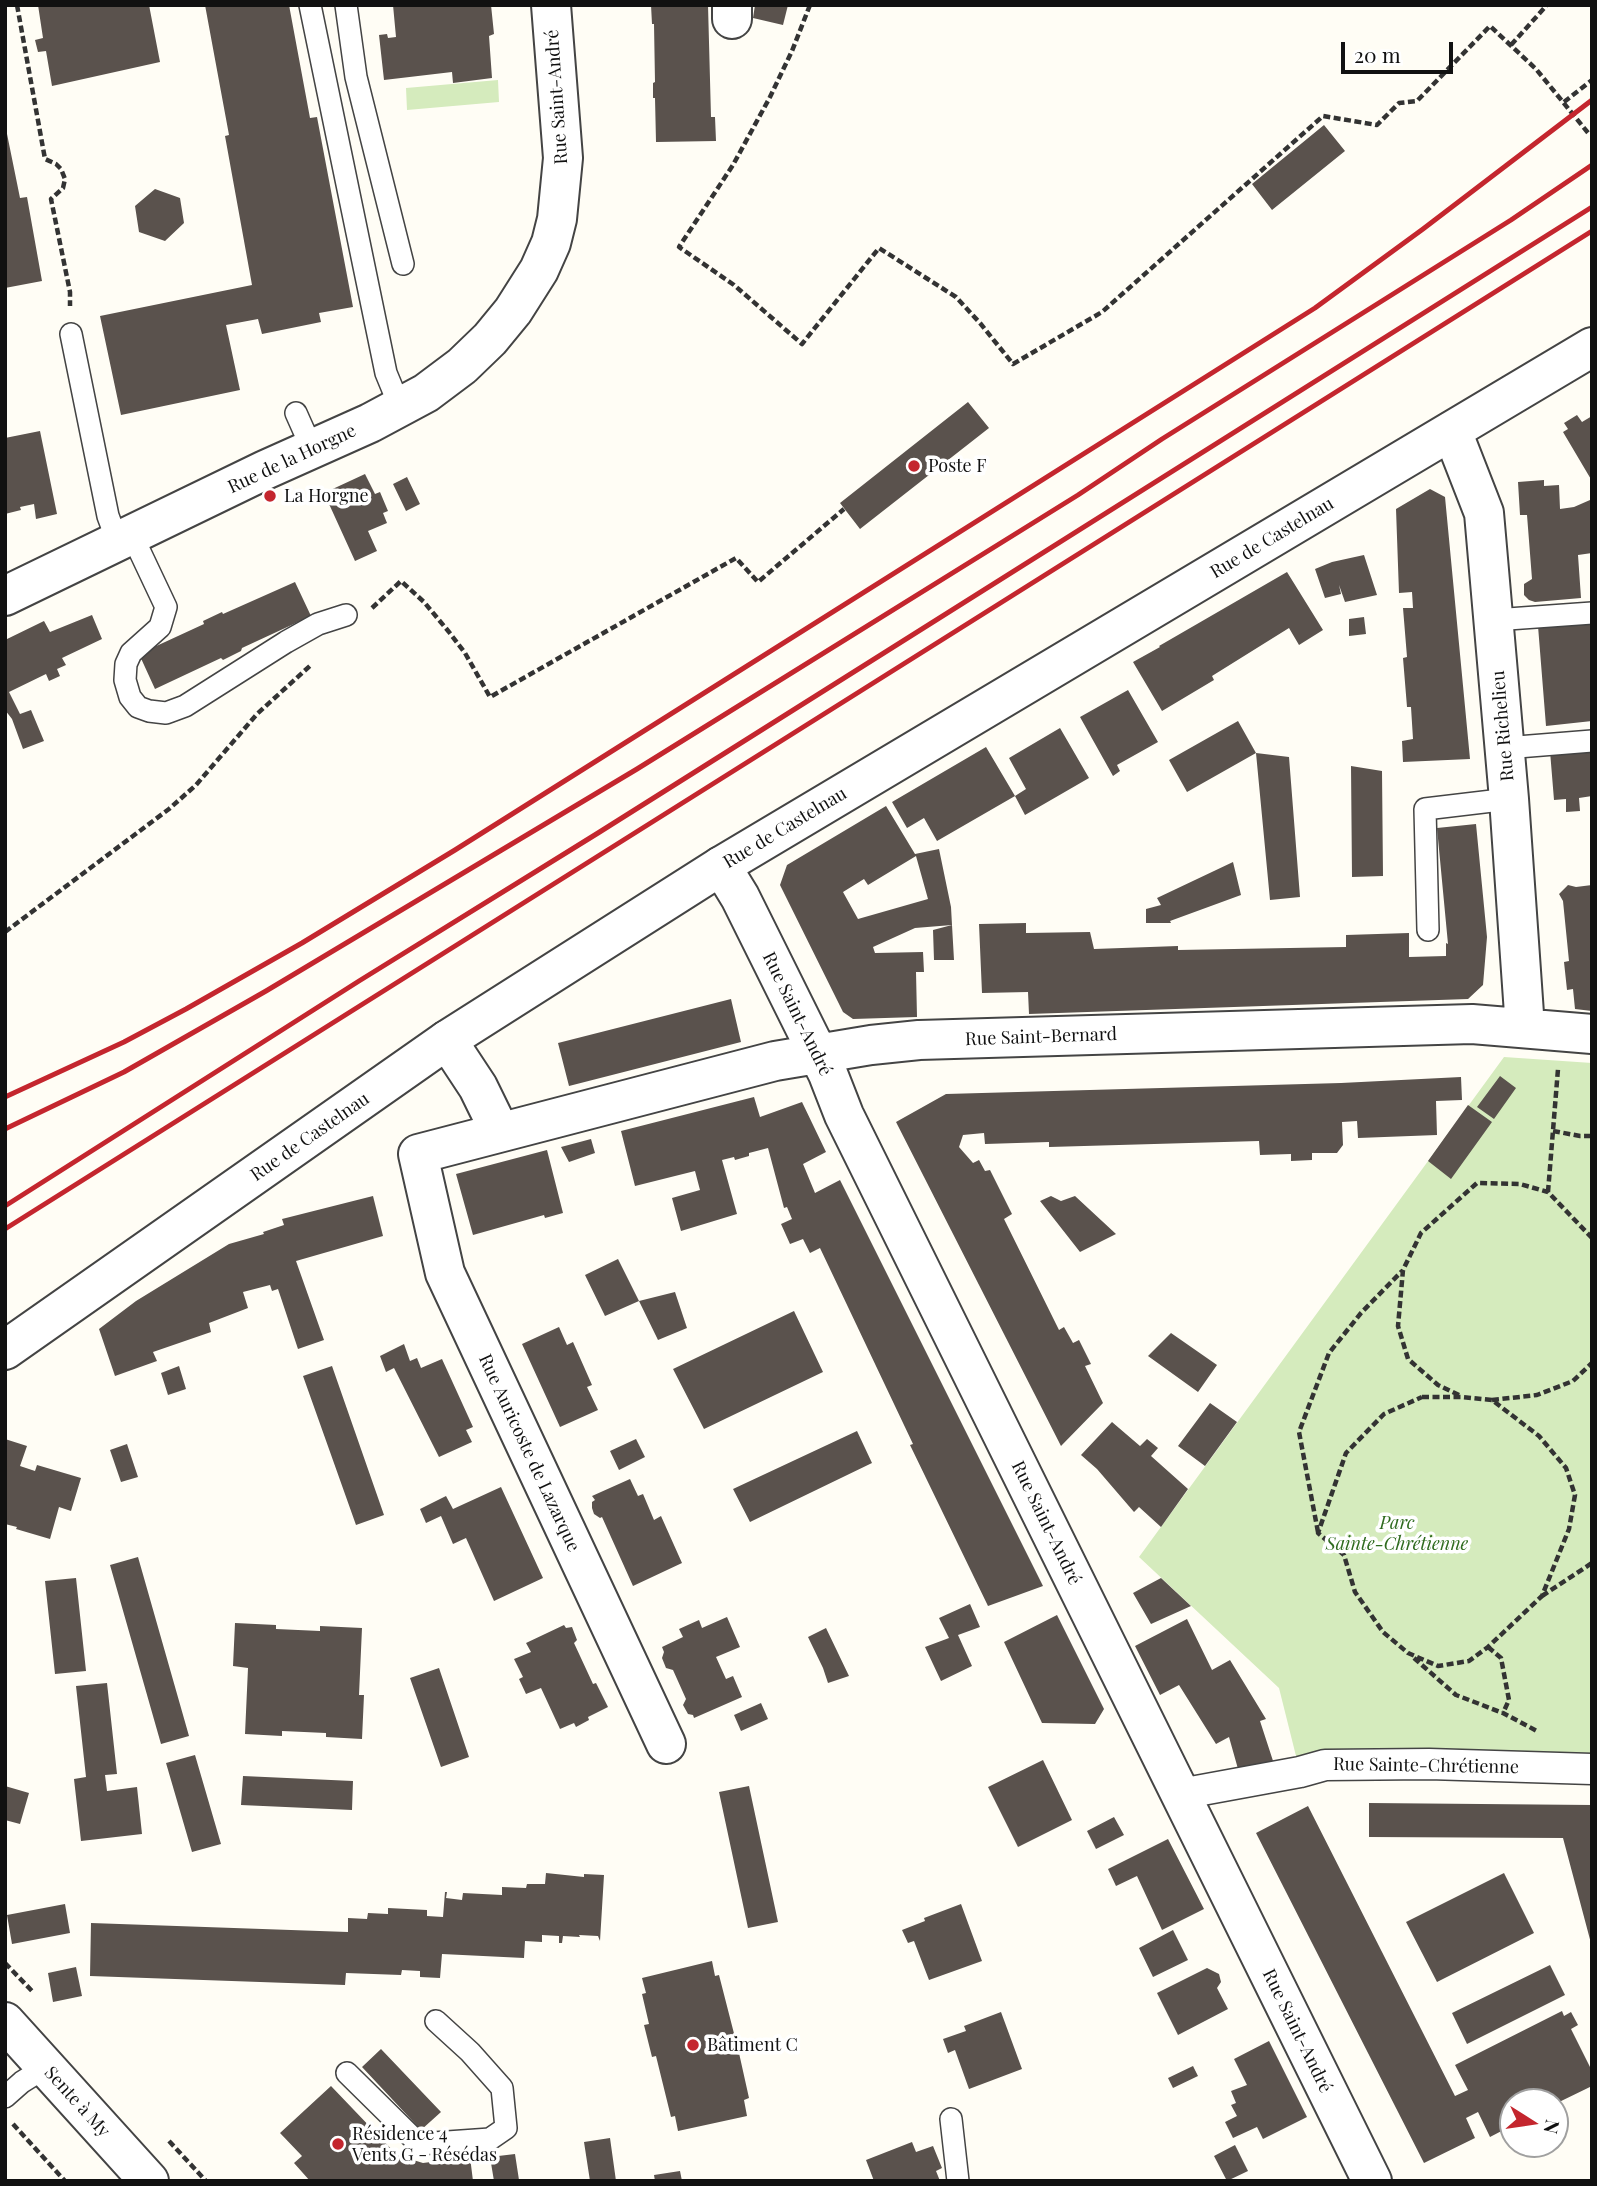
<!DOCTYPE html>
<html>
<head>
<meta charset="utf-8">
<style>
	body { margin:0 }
	#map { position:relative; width:1597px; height:2186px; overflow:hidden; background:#fffdf5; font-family:"Playfair Display",serif }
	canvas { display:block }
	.frame { position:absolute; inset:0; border:7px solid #111; pointer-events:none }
	.north { position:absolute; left:1499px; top:2088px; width:70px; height:70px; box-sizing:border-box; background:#fff; border:2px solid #a0a0a0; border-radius:50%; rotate:102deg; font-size:19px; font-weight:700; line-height:28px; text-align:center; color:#111 }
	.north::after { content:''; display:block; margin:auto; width:24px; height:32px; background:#c4262e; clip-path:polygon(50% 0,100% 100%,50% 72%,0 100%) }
	.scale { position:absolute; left:1341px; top:42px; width:112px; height:32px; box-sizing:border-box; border:4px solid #111; border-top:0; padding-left:9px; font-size:21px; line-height:24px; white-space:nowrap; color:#111; -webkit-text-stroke:5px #fff; paint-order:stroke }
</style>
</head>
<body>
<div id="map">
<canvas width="1597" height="2186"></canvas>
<div class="frame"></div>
<div class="north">N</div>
<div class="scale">20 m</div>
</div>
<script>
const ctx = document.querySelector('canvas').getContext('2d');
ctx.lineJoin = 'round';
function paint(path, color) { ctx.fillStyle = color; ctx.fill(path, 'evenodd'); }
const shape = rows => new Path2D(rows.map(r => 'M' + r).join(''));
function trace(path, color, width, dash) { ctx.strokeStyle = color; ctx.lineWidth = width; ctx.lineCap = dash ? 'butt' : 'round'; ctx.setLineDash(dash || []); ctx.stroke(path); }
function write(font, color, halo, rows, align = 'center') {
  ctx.font = font + ' "Playfair Display",serif'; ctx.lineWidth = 7; ctx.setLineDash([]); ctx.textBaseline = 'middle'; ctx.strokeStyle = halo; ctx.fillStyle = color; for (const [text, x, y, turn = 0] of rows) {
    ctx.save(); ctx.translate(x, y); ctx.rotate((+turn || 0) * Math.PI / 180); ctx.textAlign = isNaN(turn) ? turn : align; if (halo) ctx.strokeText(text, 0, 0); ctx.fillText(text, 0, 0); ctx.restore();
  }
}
paint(shape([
	[498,80,499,102,407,110,406,88],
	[1504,1057,1592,1063,1592,1769,1300,1772,1279,1688,1139,1557]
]), '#d5ebbd');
paint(shape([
	[38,5,149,5,160,62,52,86,46,51,38,52,35,40,43,38],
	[205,5,289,5,310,118,317,117,353,307,319,313,321,322,262,334,258,319,226,325,240,390,121,415,100,316,252,285,225,136,229,135],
	[393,5,491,5,494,34,489,36,492,78,453,83,452,72,384,80,379,35,387,34,388,38,396,37],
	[651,5,708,5,711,117,715,117,716,141,656,142,655,98,653,98,653,83,655,82,654,24,652,24],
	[755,5,788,5,783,25,753,18],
	[5,124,20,198,27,197,42,281,5,288],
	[1324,125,1345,151,1272,210,1252,184],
	[155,189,180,198,184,223,165,241,139,232,135,206],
	[968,402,989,428,860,529,840,503],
	[1577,415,1582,422,1592,416,1592,481,1563,432,1568,429,1564,423],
	[40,431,57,514,36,519,34,504,20,507,21,510,5,514,5,438],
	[365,474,375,494,380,492,388,511,383,513,387,523,368,531,377,551,355,561,324,493],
	[407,477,420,504,406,511,393,484],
	[1544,480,1544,486,1559,485,1560,509,1574,507,1590,500,1592,503,1592,553,1578,555,1581,598,1535,602,1529,600,1524,595,1524,584,1532,579,1527,515,1520,515,1518,482],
	[1430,489,1445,497,1470,759,1403,762,1402,741,1413,739,1411,707,1407,707,1403,658,1407,657,1403,608,1413,608,1412,592,1399,593,1396,509],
	[1364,555,1377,595,1345,602,1339,585,1341,594,1325,598,1315,569,1332,562],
	[1287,572,1323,630,1299,645,1289,628,1212,676,1214,680,1162,711,1133,662,1160,647,1159,646],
	[295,582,311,616,242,648,241,651,223,660,221,658,155,689,139,654,204,624,203,621,222,612,223,614],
	[92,615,102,639,62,658,66,665,57,669,60,676,49,681,46,674,9,692,20,714,31,710,44,741,23,749,12,719,5,710,5,640,44,621,50,632],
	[1364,617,1366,634,1349,636,1349,619],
	[1592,621,1592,721,1546,726,1538,626],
	[1128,690,1158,742,1117,765,1120,771,1113,776,1080,717],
	[1238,721,1256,753,1187,792,1169,760],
	[1060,728,1089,778,1025,815,1015,796,1026,789,1009,758],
	[986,747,1015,796,937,841,924,818,907,828,892,802],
	[1592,747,1592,796,1579,798,1580,811,1566,812,1566,799,1554,800,1550,751],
	[1256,753,1289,757,1300,897,1270,900],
	[1351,766,1382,771,1383,876,1352,877],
	[886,806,915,854,939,849,951,907,952,925,915,928,873,947,875,953,923,952,924,972,916,972,917,1017,853,1019,843,1012,780,885,787,865],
	[916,856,928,899,858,919,843,892,864,879,868,885],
	[1476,824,1487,937,1483,985,1468,999,1029,1014,1028,992,982,993,979,924,1026,923,1026,933,1090,932,1094,949,1178,946,1178,950,1346,947,1346,935,1409,933,1409,957,1446,956,1446,943,1448,944,1437,828],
	[1233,862,1241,895,1170,921,1171,923,1146,923,1146,909,1161,905,1157,898],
	[1568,885,1576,887,1592,885,1592,1011,1575,1009,1573,989,1567,990,1564,962,1569,961,1563,901,1559,894],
	[952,925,954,960,934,960,933,930],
	[731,999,741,1042,569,1086,558,1043],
	[1500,1076,1516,1088,1494,1119,1477,1107],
	[1461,1077,1462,1100,1436,1101,1437,1135,1358,1138,1357,1121,1342,1122,1343,1145,1337,1153,1312,1153,1312,1160,1291,1161,1291,1154,1260,1155,1259,1141,1049,1147,1049,1142,985,1144,984,1133,963,1135,959,1147,973,1163,979,1160,985,1171,990,1170,1012,1214,1004,1219,1059,1330,1064,1327,1073,1343,1079,1340,1091,1364,1085,1366,1103,1403,1061,1446,896,1122,946,1094,1341,1083],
	[754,1097,760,1117,802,1102,826,1152,803,1164,815,1193,840,1180,1043,1586,988,1606,910,1445,913,1444,820,1248,810,1253,803,1239,790,1244,781,1224,792,1219,787,1207,784,1208,768,1148,749,1153,749,1156,735,1160,734,1157,722,1160,737,1214,681,1231,672,1198,700,1190,695,1171,635,1186,621,1131],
	[1468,1105,1492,1122,1451,1179,1428,1161],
	[591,1139,595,1153,569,1162,561,1147],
	[547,1150,563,1213,545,1218,544,1215,473,1235,456,1174],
	[373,1196,383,1236,296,1261,324,1340,298,1349,278,1289,272,1291,270,1285,243,1292,248,1308,209,1323,211,1332,153,1352,157,1361,115,1376,99,1329,136,1301,229,1244,264,1234,263,1232,284,1225,282,1219],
	[1051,1196,1061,1201,1075,1196,1116,1234,1080,1252,1040,1201],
	[618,1259,639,1301,605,1316,585,1275],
	[675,1292,687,1328,658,1340,639,1301],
	[794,1311,823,1372,704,1429,673,1369],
	[559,1327,567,1345,573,1342,592,1385,587,1387,598,1410,560,1427,522,1344],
	[1171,1333,1217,1365,1198,1392,1148,1356],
	[404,1344,410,1361,417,1358,421,1368,442,1359,473,1427,466,1430,472,1442,439,1457,394,1368,386,1372,380,1356],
	[179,1366,186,1389,168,1395,161,1373],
	[332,1366,384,1515,356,1525,303,1376],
	[1210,1403,1237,1422,1205,1466,1178,1446],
	[1112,1422,1140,1446,1147,1439,1158,1448,1151,1456,1188,1489,1161,1527,1139,1507,1134,1512,1097,1469,1081,1455],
	[857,1431,872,1463,750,1522,733,1489],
	[5,1439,27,1446,20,1466,35,1471,37,1465,81,1478,71,1511,59,1507,50,1539,16,1529,17,1527,5,1524],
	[636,1439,645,1457,619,1470,610,1451],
	[127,1444,138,1477,121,1482,110,1450],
	[630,1479,638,1496,643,1494,654,1520,661,1516,682,1563,633,1586,602,1517,600,1518,594,1514,592,1508,592,1502,595,1500,592,1496],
	[501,1487,543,1578,494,1601,466,1538,453,1544,441,1516,426,1523,420,1509,446,1496,453,1509],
	[138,1557,189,1736,161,1744,110,1565],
	[76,1578,86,1671,55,1674,45,1581],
	[1161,1578,1191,1606,1151,1624,1133,1593],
	[970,1604,980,1627,958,1635,972,1666,941,1681,925,1647,949,1638,939,1618],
	[1057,1615,1104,1709,1095,1724,1042,1723,1004,1642],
	[727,1617,740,1647,716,1657,726,1679,733,1676,742,1697,694,1718,693,1715,688,1714,683,1705,686,1699,673,1670,666,1668,662,1658,664,1652,662,1647,683,1637,679,1629,699,1620,702,1628],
	[1187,1619,1212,1670,1230,1660,1266,1719,1260,1721,1275,1767,1240,1776,1229,1737,1216,1744,1179,1685,1160,1695,1135,1646],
	[235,1623,276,1625,276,1629,320,1631,320,1626,362,1628,359,1695,364,1695,362,1739,326,1737,326,1733,282,1731,282,1736,245,1734,248,1668,233,1666],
	[564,1625,566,1628,572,1627,577,1640,574,1643,593,1684,596,1683,608,1707,588,1717,589,1720,576,1727,574,1723,560,1729,541,1688,526,1694,519,1679,523,1677,514,1659,531,1652,526,1643],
	[826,1628,849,1676,828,1683,823,1668,808,1637],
	[439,1668,469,1757,441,1767,410,1678],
	[107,1683,117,1774,105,1775,107,1791,137,1787,142,1834,81,1841,74,1779,86,1777,76,1686],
	[761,1703,768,1719,741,1731,734,1715],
	[195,1755,221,1844,192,1852,166,1763],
	[1043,1760,1072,1820,1018,1847,988,1787],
	[243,1776,353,1781,352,1810,241,1805],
	[5,1786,29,1793,20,1824,5,1820],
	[749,1786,778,1922,748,1928,719,1792],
	[1369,1803,1592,1805,1592,1947,1563,1838,1369,1837],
	[1308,1806,1455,2096,1468,2090,1455,2065,1562,2011,1564,2016,1571,2012,1578,2025,1571,2029,1592,2071,1592,2086,1555,2104,1555,2102,1513,2102,1513,2125,1490,2137,1478,2112,1466,2118,1475,2138,1424,2163,1256,1833],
	[1114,1817,1124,1835,1096,1849,1087,1831],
	[1168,1839,1204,1909,1162,1930,1137,1876,1116,1886,1108,1869],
	[546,1873,584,1877,584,1874,604,1875,600,1941,598,1936,579,1935,580,1937,563,1936,562,1943,559,1943,559,1936,542,1935,542,1942,525,1941,524,1958,442,1954,440,1978,420,1977,420,1971,402,1970,401,1975,346,1973,345,1985,90,1976,91,1923,348,1932,348,1918,367,1919,368,1913,388,1914,388,1908,427,1910,427,1916,443,1917,445,1892,447,1892,446,1898,462,1900,463,1893,502,1895,502,1887,526,1888,527,1884,545,1884],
	[1504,1873,1534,1933,1437,1982,1406,1922],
	[65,1904,70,1933,12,1944,7,1915],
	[961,1904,982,1961,929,1980,914,1941,908,1943,902,1930,925,1921,924,1918],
	[1173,1930,1188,1960,1153,1977,1139,1948],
	[712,1961,715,1976,719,1975,739,2053,749,2098,744,2100,747,2116,678,2131,675,2116,671,2117,656,2056,652,2057,644,2025,649,2024,642,1994,646,1993,642,1978],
	[1550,1965,1565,1995,1467,2044,1452,2013],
	[76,1967,82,1996,53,2002,48,1973],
	[1207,1968,1219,1974,1221,1982,1217,1988,1228,2009,1178,2035,1157,1993],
	[1001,2012,1022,2069,969,2089,955,2050,948,2053,943,2039,966,2031,964,2026],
	[1269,2041,1307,2117,1263,2139,1257,2127,1233,2138,1225,2122,1237,2116,1231,2105,1236,2103,1231,2091,1247,2085,1234,2059],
	[381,2049,441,2112,421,2130,362,2067],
	[1193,2066,1198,2076,1173,2088,1168,2078],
	[331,2086,397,2155,423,2163,470,2157,473,2181,310,2181,294,2163,302,2156,280,2133],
	[610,2138,616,2181,590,2181,584,2142],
	[912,2142,916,2152,933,2146,942,2168,936,2171,940,2181,874,2181,866,2160],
	[1235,2145,1248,2171,1227,2181,1214,2156],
	[515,2154,519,2180,494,2181,490,2157],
	[680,2171,682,2181,655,2181,654,2175]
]), '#5a524d');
const service = shape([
	[310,5,386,373,400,407],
	[346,5,356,77,403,264],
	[71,334,108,516,118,543],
	[296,413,312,449],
	[132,535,166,607,160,627,131,653,126,664,125,680,130,697,138,707,149,711,166,713,185,706,286,642,318,624,346,615],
	[1494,620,1592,613],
	[1505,748,1592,741],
	[1428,930,1425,809,1509,799],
	[347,2073,419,2144,490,2139,506,2128,502,2088,470,2052,436,2021],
	[5,2097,22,2082,46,2067],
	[951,2119,958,2181]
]);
const pedestrian = shape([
	[1180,1794,1300,1772,1325,1765,1429,1764,1592,1769]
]);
const minor = shape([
	[732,19,732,5],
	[1452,431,1484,513,1509,799,1525,1028],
	[721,866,740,897,828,1074,844,1115,1372,2181],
	[447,1040,478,1087,500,1132],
	[666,1744,445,1273,418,1154,775,1061,871,1045,919,1040,1472,1024,1592,1034]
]);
const tertiary = shape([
	[5,596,265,470,370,423,426,393,462,366,490,339,513,311,539,270,551,243,557,219,563,158,551,5],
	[5,1350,447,1040,721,866,1592,347],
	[5,2022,149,2181]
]);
trace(service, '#444', 24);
trace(pedestrian, '#444', 33);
trace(minor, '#444', 42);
trace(tertiary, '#444', 42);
trace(shape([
	[17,5,45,159,56,164,61,169,65,179,63,188,51,199,70,292,70,306],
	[810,5,792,51,770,97,733,165,679,247,734,285,802,344,879,248,956,297,980,323,1013,364,1102,312,1323,116,1377,125,1399,103,1417,101,1490,26,1536,69,1589,134],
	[1511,45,1547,5],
	[1564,102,1592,80],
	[372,608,401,581,424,602,449,632,465,653,490,697,736,558,758,582,844,509],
	[5,932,169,809,196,785,257,714,312,664],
	[1553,1131,1580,1136,1592,1136],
	[1548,1192,1558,1069],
	[1459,1395,1438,1385,1408,1359,1398,1326,1403,1270,1421,1233,1477,1183,1520,1184,1548,1192,1592,1238],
	[1422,1397,1462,1397,1492,1400,1539,1436,1566,1468,1575,1495,1569,1529,1542,1596,1488,1647,1469,1661,1438,1666,1408,1653,1383,1632,1355,1592,1344,1555,1318,1533,1346,1453,1384,1414,1422,1397],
	[1492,1400,1537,1395,1573,1381,1592,1363],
	[1318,1532,1299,1432,1329,1353,1361,1313,1402,1271],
	[1542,1596,1592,1563],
	[1488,1647,1501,1658,1509,1700,1503,1713],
	[1414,1658,1456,1695,1503,1713,1537,1731],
	[5,1963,33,1992],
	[13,2124,65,2181],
	[169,2141,206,2181]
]), '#333', 4.5, [7, 3.5]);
trace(service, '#fff', 21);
trace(pedestrian, '#fff', 30);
trace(minor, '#fff', 38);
trace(tertiary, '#fff', 38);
trace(shape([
	[5,1097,124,1042,186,1009,302,943,455,850,1315,308,1423,229,1592,100],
	[5,1129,124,1072,266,991,637,769,1078,495,1162,439,1511,220,1592,165],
	[5,1206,359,981,598,833,1592,207],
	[5,1229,1592,231]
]), '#c4262e', 5);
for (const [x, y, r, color] of [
	[914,466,7,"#c4262e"],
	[270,496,7,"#c4262e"],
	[693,2045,7,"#c4262e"],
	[338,2144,7,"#c4262e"]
]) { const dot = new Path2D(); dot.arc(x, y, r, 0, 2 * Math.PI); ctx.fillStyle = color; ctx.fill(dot); trace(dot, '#fff', 2.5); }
write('18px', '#111', '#fff', [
	["Rue Saint-André",557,97,-94],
	["Rue de la Horgne",292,459,-25],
	["Rue de Castelnau",1272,538,-31],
	["Rue Richelieu",1503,726,-95],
	["Rue de Castelnau",785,828,-31],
	["Rue Saint-André",797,1014,64],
	["Rue Saint-Bernard",1041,1037,-2],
	["Rue de Castelnau",310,1137,-35],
	["Rue Auricoste de Lazarque",529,1453,65],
	["Rue Saint-André",1046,1523,64],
	["Rue Sainte-Chrétienne",1426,1766,1],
	["Rue Saint-André",1297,2031,64],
	["Sente à My",77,2102,48]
]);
write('18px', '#111', '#fff', [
	["Poste F",928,466],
	["La Horgne",284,496],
	["Bâtiment C",707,2045],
	["Résidence 4",352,2134],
	["Vents G - Résédas",352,2155]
], 'left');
write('italic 18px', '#2f6b1f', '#fff', [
	["Parc",1397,1523],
	["Sainte-Chrétienne",1397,1544]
]);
</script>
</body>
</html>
